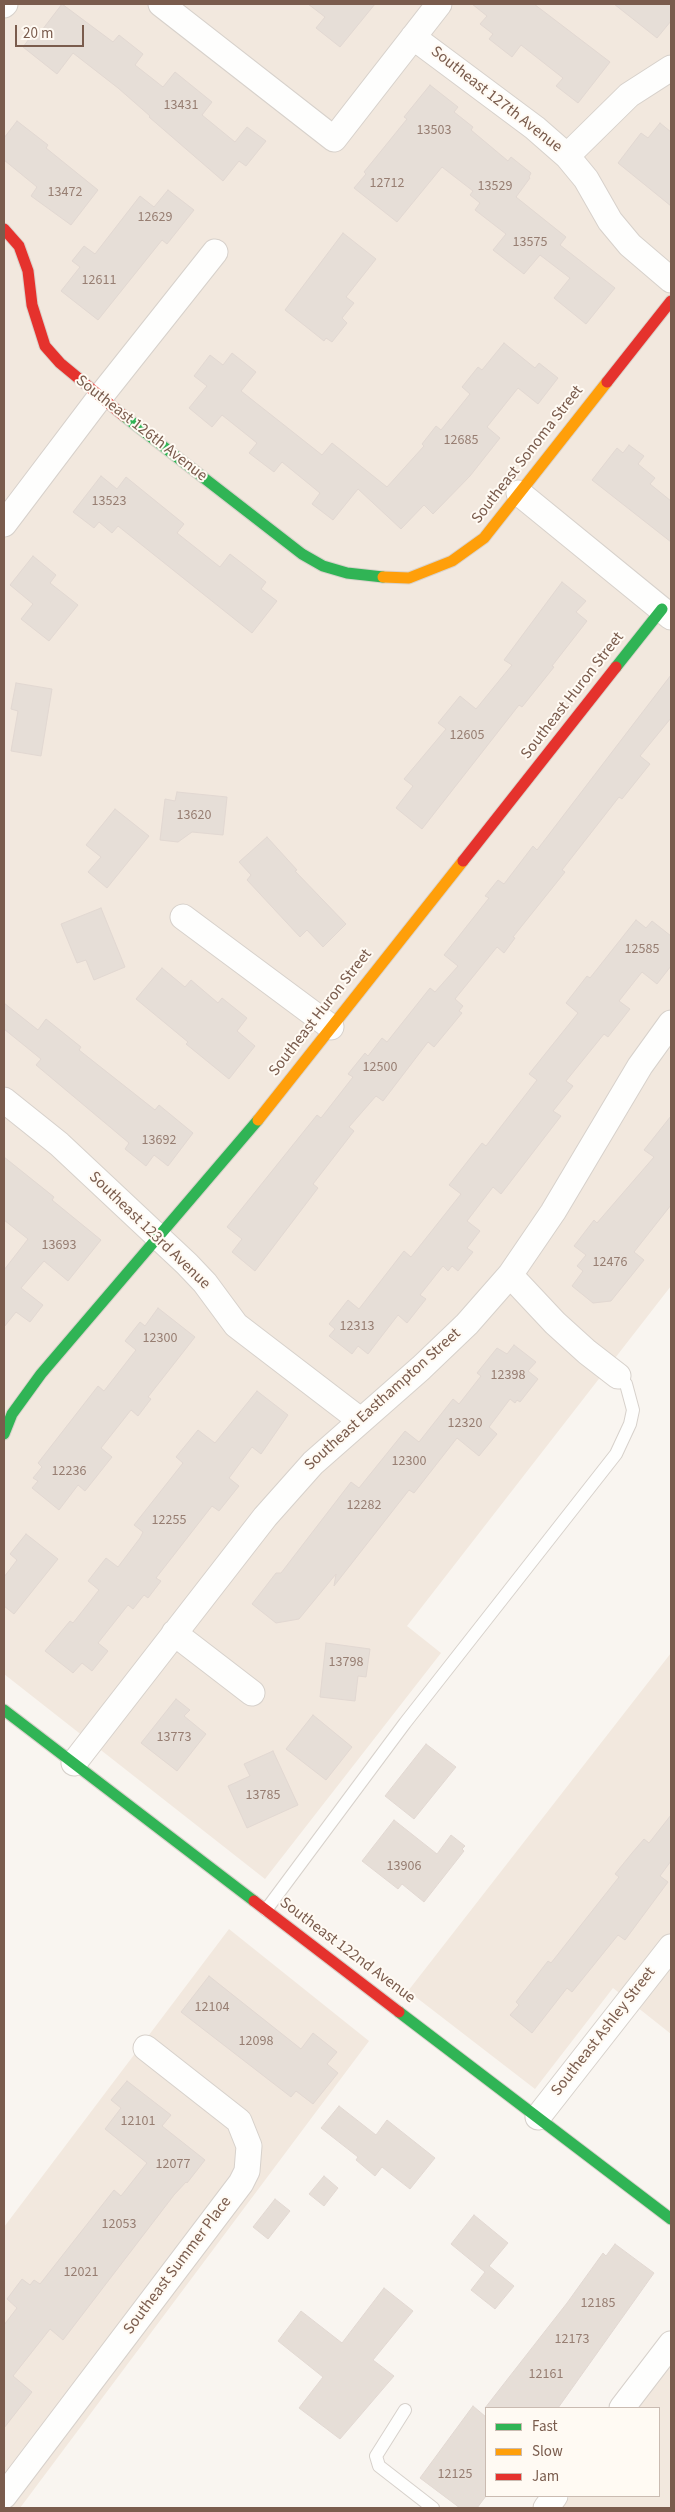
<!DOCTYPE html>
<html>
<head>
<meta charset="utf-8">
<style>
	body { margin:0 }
	#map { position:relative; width:675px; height:2512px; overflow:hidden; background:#f9f5f0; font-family:"Source Sans 3",sans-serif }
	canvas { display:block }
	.frame { position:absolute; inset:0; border:5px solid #7a5c4d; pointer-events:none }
	.legend { position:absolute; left:485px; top:2407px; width:175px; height:90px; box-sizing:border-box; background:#fffaf3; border:1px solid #cabbb1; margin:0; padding:6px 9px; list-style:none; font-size:15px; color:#7a5c4d }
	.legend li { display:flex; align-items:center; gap:10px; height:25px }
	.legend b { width:25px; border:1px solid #cabbb1 }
	.scale { position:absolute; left:15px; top:25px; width:69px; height:22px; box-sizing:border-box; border:2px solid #7a5c4d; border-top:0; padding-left:6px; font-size:15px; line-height:18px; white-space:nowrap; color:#7a5c4d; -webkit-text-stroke:4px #fffaf3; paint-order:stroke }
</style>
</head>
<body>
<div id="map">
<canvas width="675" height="2512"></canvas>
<div class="frame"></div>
<ul class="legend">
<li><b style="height:6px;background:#30b455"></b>Fast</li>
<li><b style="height:6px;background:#ff9f0a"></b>Slow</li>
<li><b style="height:6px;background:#e5322d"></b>Jam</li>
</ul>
<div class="scale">20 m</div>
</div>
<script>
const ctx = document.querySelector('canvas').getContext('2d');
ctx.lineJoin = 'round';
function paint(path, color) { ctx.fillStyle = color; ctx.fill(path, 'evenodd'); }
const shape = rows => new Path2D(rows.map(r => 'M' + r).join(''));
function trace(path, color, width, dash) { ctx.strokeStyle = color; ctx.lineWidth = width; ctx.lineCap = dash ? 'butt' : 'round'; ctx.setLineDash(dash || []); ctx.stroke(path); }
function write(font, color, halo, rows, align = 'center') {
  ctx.font = font + ' "Source Sans 3",sans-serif'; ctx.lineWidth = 4; ctx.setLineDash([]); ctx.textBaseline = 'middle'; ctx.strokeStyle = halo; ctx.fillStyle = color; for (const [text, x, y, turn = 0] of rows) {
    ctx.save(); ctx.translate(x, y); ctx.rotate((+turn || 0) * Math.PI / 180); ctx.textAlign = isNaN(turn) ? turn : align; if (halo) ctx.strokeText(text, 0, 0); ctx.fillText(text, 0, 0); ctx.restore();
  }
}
paint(shape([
	[4,4,671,4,671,1286,407,1626,441,1653,265,1879,4,1674],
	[671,1653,671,2034,613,1988,535,2089,408,1991],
	[229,1929,369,2041,20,2508,4,2508,4,2227],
	[671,2363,671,2508,560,2508,570,2496,659,2496,659,2408,637,2408]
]), '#f2e8de');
const building = shape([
	[62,4,113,42,119,35,143,54,135,65,163,87,175,72,212,102,202,115,235,142,247,127,266,141,246,166,239,161,223,181,149,117,150,116,118,88,73,53,57,74,23,47,35,31,39,34,62,4],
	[308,4,375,4,340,47,316,28,325,17,308,4],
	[472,4,534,4,610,62,578,103,556,86,563,78,521,45,512,57,489,39,493,34,480,24,487,16,472,4],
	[614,4,671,4,671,21,657,38,614,4],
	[430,85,458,107,454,112,473,127,471,130,508,161,511,157,531,173,529,177,530,178,516,197,566,237,560,245,615,288,586,324,554,298,570,278,540,255,524,274,493,250,506,234,475,210,480,203,470,195,473,191,442,167,397,222,354,188,366,174,364,172,407,119,404,117,430,85],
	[17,121,48,145,46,148,98,190,71,225,31,196,37,187,4,160,4,138,17,121],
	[660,123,671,132,671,206,618,163,641,133,648,138,660,123],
	[168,190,194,210,167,244,162,240,98,320,61,291,80,267,72,261,84,246,95,254,140,196,154,207,168,190],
	[343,233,376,259,346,297,354,303,342,318,347,323,332,342,326,338,324,341,285,310,343,233],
	[504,343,535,368,539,363,558,378,538,404,518,388,487,427,500,438,470,476,433,514,424,505,401,529,358,489,333,520,312,504,320,493,282,462,274,472,249,453,257,443,222,415,212,427,189,408,207,386,194,376,210,355,223,365,232,353,256,372,241,391,322,455,332,443,387,487,424,446,422,444,436,426,441,430,470,394,462,387,478,367,482,370,504,343],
	[629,445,644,456,638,464,655,478,650,484,671,501,671,542,592,480,617,448,623,453,629,445],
	[101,476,117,489,126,477,184,524,177,533,220,567,230,554,266,582,261,589,277,601,252,633,118,526,112,533,99,522,94,528,73,512,101,476],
	[33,556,56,575,50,583,78,605,49,641,21,619,33,604,10,585,33,556],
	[562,582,586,601,576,612,587,621,552,666,554,667,522,707,519,705,422,829,396,808,413,786,404,779,446,729,438,723,460,696,476,709,512,665,504,660,562,582],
	[671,675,671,718,640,756,650,764,622,799,619,797,562,870,565,872,513,937,515,938,504,953,497,947,455,999,463,1006,459,1011,462,1013,434,1047,428,1042,383,1101,376,1096,349,1127,354,1131,313,1184,318,1188,255,1271,232,1252,242,1239,227,1227,317,1115,321,1118,353,1077,348,1074,365,1053,368,1056,382,1038,387,1042,430,988,435,992,458,966,444,955,489,898,485,896,498,880,504,884,533,846,537,850,671,675],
	[16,683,52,689,41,756,11,751,18,711,11,709,16,683],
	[177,792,227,797,223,835,192,832,178,842,160,840,165,799,175,801,177,792],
	[115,809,149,836,107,888,88,872,101,857,86,845,115,809],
	[267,837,297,870,295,871,346,924,323,947,307,930,300,937,247,880,251,875,239,862,267,837],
	[101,908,125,967,94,980,86,960,77,963,61,924,101,908],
	[636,920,646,928,652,921,671,936,671,966,657,984,642,972,619,1001,630,1009,608,1037,604,1034,566,1081,573,1086,553,1111,561,1116,501,1194,493,1187,467,1221,480,1231,467,1248,473,1252,458,1271,452,1266,448,1271,443,1266,420,1295,426,1299,407,1323,398,1315,368,1354,358,1346,352,1354,329,1336,335,1329,329,1324,348,1300,359,1309,404,1251,411,1257,461,1194,449,1185,482,1143,486,1146,537,1080,529,1074,578,1013,566,1003,587,976,590,978,636,920],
	[162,968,185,987,191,980,218,1003,222,998,247,1018,237,1031,255,1046,229,1079,186,1044,188,1042,136,999,162,968],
	[4,1003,38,1030,46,1019,81,1047,79,1050,155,1110,159,1105,193,1133,168,1166,154,1155,146,1166,125,1149,129,1143,36,1065,41,1059,4,1029,4,1003],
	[671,1116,671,1205,634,1252,644,1260,611,1301,593,1303,572,1286,583,1271,577,1266,586,1255,574,1246,594,1220,597,1223,654,1157,644,1150,671,1116],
	[4,1157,54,1197,52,1200,101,1240,68,1281,44,1261,21,1288,43,1305,30,1322,16,1312,4,1327,4,1270,28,1239,4,1220,4,1157],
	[158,1308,195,1337,148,1397,151,1399,138,1416,131,1410,101,1448,112,1457,85,1491,78,1485,59,1510,32,1488,38,1481,33,1478,42,1467,38,1463,98,1386,104,1391,136,1350,125,1341,140,1322,145,1326,158,1308],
	[514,1345,536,1362,528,1371,538,1379,520,1402,517,1400,515,1403,510,1399,489,1427,497,1434,479,1456,457,1438,414,1493,409,1490,334,1586,336,1574,299,1619,276,1623,252,1604,276,1573,281,1573,351,1482,359,1488,405,1431,419,1442,453,1399,459,1404,481,1376,477,1373,497,1348,507,1354,514,1345],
	[257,1391,288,1415,261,1454,252,1447,229,1478,239,1486,219,1511,212,1506,156,1578,161,1581,148,1598,144,1595,133,1609,128,1605,98,1643,108,1651,92,1671,82,1663,73,1673,45,1651,70,1621,73,1623,99,1590,88,1581,106,1558,118,1567,140,1538,143,1532,134,1525,183,1463,176,1457,198,1430,215,1443,257,1391],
	[26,1534,58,1559,14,1614,4,1606,4,1577,17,1560,10,1554,26,1534],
	[326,1643,370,1649,366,1677,358,1676,355,1701,320,1697,326,1643],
	[176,1699,190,1710,184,1716,206,1734,177,1771,141,1743,176,1699],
	[313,1715,352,1747,326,1780,286,1749,313,1715],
	[426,1744,456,1767,414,1819,385,1796,426,1744],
	[273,1751,298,1805,247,1828,228,1786,250,1776,244,1764,273,1751],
	[671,1815,671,1861,660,1876,668,1882,625,1940,618,1935,572,1992,567,1988,532,2033,510,2015,519,2005,516,2002,548,1961,551,1963,619,1877,615,1874,632,1853,644,1839,649,1843,671,1815],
	[394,1820,437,1854,451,1835,465,1846,462,1849,464,1851,424,1902,402,1884,398,1889,362,1861,394,1820],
	[209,1976,301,2049,313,2033,337,2052,327,2064,338,2073,313,2104,296,2091,291,2097,181,2012,209,1976],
	[127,2081,171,2115,162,2126,205,2160,187,2183,186,2182,174,2195,63,2340,50,2329,13,2376,32,2392,4,2428,4,2325,17,2308,7,2299,22,2279,30,2285,34,2280,40,2284,114,2190,121,2196,147,2163,105,2129,121,2108,111,2100,127,2081],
	[339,2106,376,2135,387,2120,435,2158,410,2189,382,2167,375,2176,356,2160,358,2157,321,2128,339,2106],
	[324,2176,338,2188,324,2206,309,2194,324,2176],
	[275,2199,290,2211,268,2239,253,2227,275,2199],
	[474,2215,508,2243,489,2266,514,2286,495,2309,471,2290,485,2272,451,2244,474,2215],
	[615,2244,654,2273,558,2408,485,2408,567,2303,603,2253,606,2256,615,2244],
	[384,2288,413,2311,373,2360,394,2376,340,2439,299,2408,323,2377,278,2341,301,2311,342,2343,384,2288],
	[473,2406,486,2417,486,2496,477,2508,460,2508,420,2478,473,2406]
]);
paint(building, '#e6ded7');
trace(building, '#e2d8d2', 1);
const lane = shape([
	[266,1910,405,1723,616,1454,630,1424,633,1410,626,1384,618,1376],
	[405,2410,376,2456,379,2466,433,2508]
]);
const street = shape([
	[161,4,334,139,439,4],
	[4,5,5,4],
	[413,37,535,128,567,156,586,179,610,221,630,245,671,280],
	[567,156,629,95,671,68],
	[519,493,671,617],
	[4,524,100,397,215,252],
	[183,917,331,1027],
	[4,1100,59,1144,187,1264,205,1283,236,1325,360,1420],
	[510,1275,555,1323,587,1352,618,1376],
	[174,1633,252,1693],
	[74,1763,265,1517,313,1463,421,1368,467,1324,510,1275,553,1212,640,1066,671,1023],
	[538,2117,671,1947],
	[622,2408,671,2344],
	[4,2496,241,2183,247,2171,249,2146,239,2121,146,2048],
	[546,2508,555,2496]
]);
const fast = shape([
	[124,416,302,554,323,566,347,573,383,577],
	[616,667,662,609],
	[4,1434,12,1414,41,1374,258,1120],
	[4,1710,254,1901],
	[399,2012,671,2219]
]);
const slow = shape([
	[383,577,409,578,452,561,484,538,607,382],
	[258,1120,463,861]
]);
const jam = shape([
	[4,229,19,246,28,271,32,305,45,346,60,363,124,416],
	[607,382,671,301],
	[463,861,616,667],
	[254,1901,399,2012]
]);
trace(lane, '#d7d1cb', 14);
trace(street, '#d7d1cb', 27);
trace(fast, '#d9d2cb', 13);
trace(slow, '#d9d2cb', 13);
trace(jam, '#d9d2cb', 13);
trace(lane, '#fefefd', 12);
trace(street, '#fefefd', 25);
trace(fast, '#30b455', 11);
trace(slow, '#ff9f0a', 11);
trace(jam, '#e5322d', 11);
write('14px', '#977e72', null, [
	["13431",181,106],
	["13503",434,131],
	["12712",387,184],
	["13529",495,187],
	["13472",65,193],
	["12629",155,218],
	["13575",530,243],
	["12611",99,281],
	["12685",461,441],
	["13523",109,502],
	["12605",467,736],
	["13620",194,816],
	["12585",642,950],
	["12500",380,1068],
	["13692",159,1141],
	["13693",59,1246],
	["12476",610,1263],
	["12313",357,1327],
	["12300",160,1339],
	["12398",508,1376],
	["12320",465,1424],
	["12300",409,1462],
	["12236",69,1472],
	["12282",364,1506],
	["12255",169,1521],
	["13798",346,1663],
	["13773",174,1738],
	["13785",263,1796],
	["13906",404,1867],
	["12104",212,2008],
	["12098",256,2042],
	["12101",138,2122],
	["12077",173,2165],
	["12053",119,2225],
	["12021",81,2273],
	["12185",598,2304],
	["12173",572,2340],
	["12161",546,2375],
	["12125",455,2475]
]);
write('16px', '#7a5c4d', '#fffaf3', [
	["Southeast 127th Avenue",496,100,38],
	["Southeast 126th Avenue",141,429,38],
	["Southeast Sonoma Street",528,455,-52],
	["Southeast Huron Street",573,696,-52],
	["Southeast Huron Street",321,1013,-52],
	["Southeast 123rd Avenue",149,1231,44],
	["Southeast Easthampton Street",383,1400,-42],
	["Southeast 122nd Avenue",347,1951,37],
	["Southeast Ashley Street",604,2032,-52],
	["Southeast Summer Place",178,2266,-53]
]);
</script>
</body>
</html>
